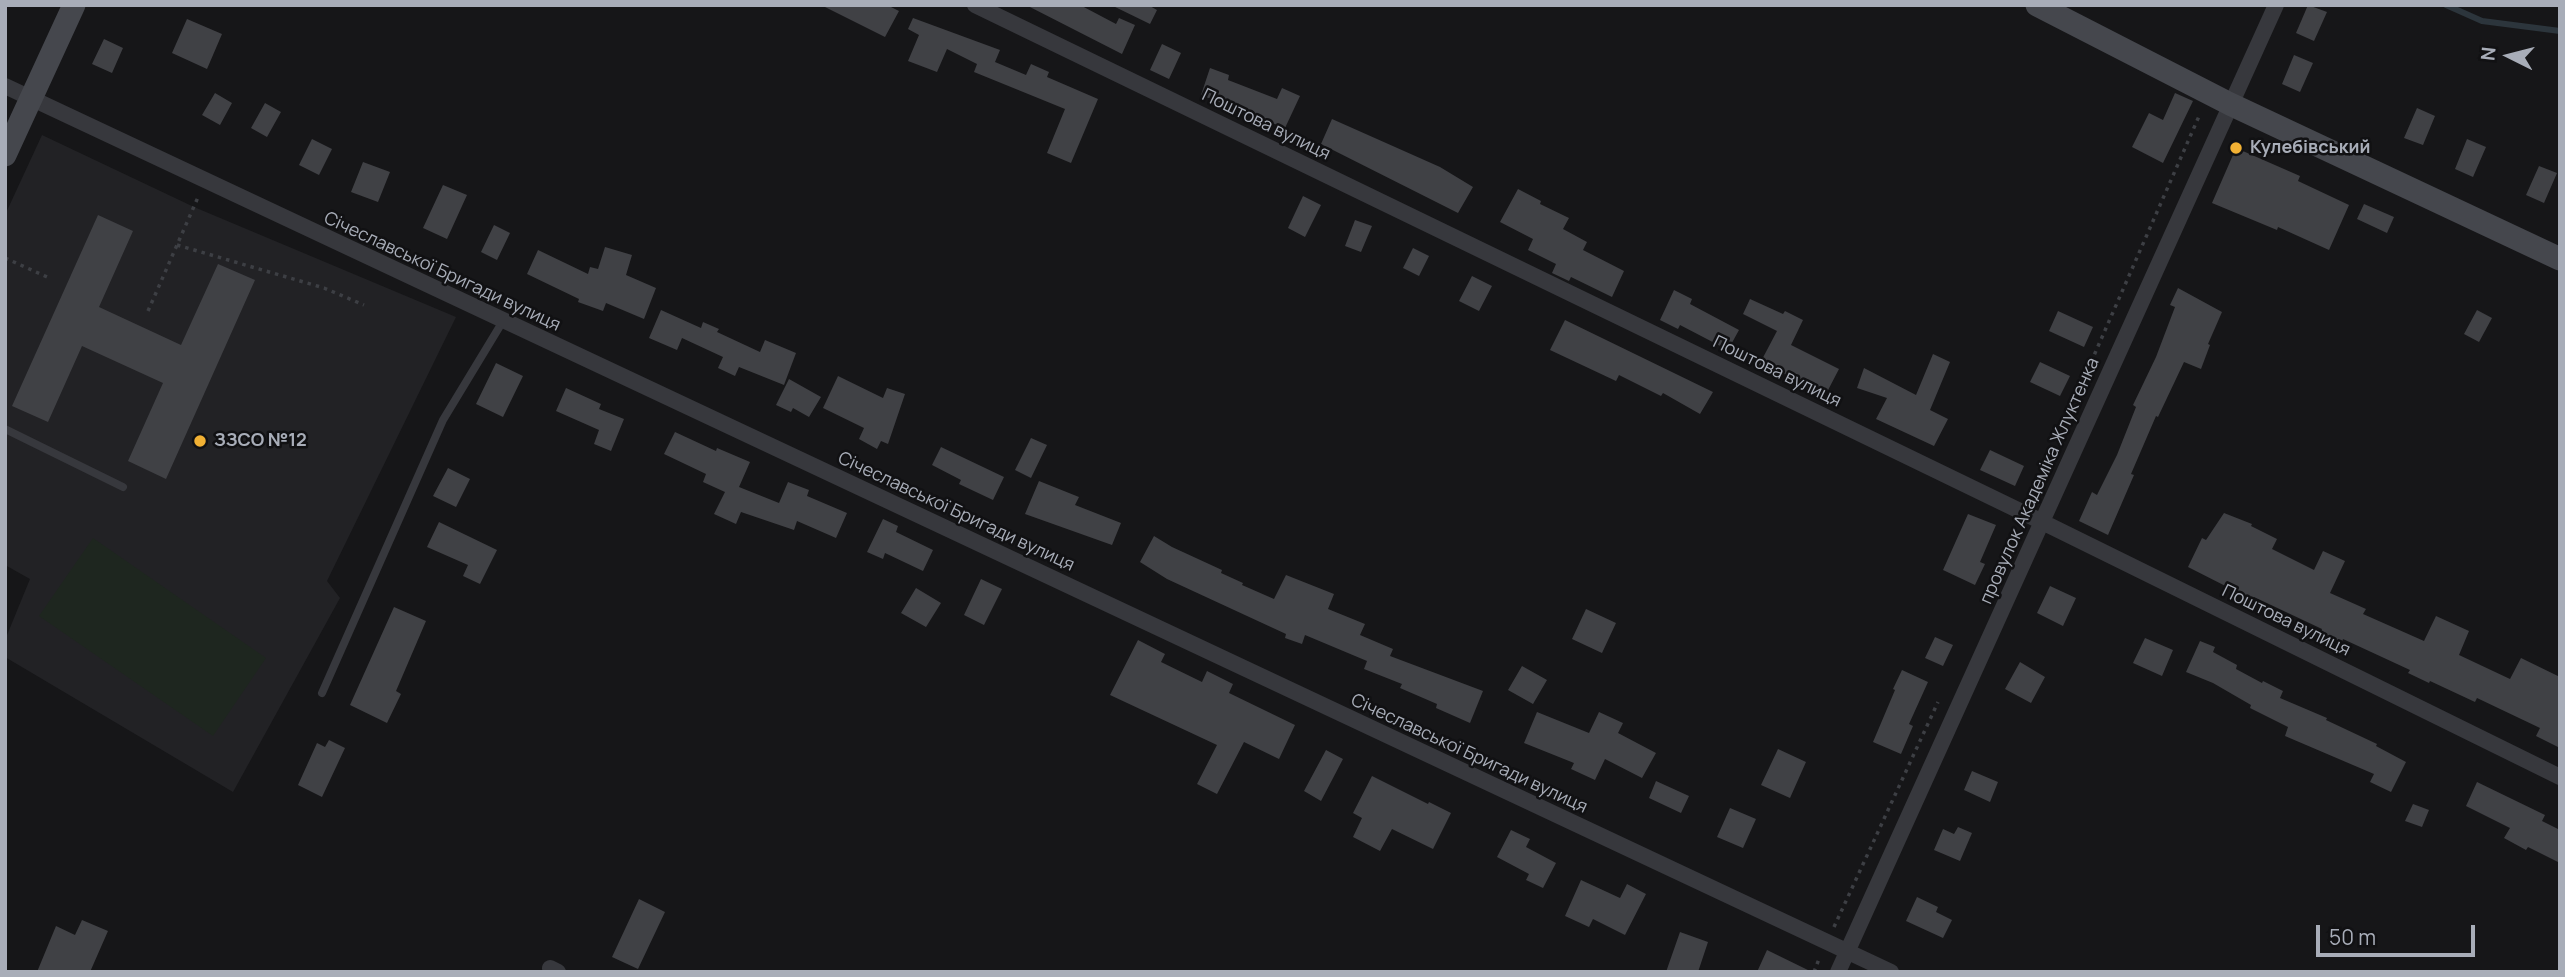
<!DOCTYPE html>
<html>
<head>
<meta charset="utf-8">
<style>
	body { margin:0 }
	#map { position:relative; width:2565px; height:977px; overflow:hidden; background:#161618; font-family:Manrope,sans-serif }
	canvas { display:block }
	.frame { position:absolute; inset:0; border:7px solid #a8adb8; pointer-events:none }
	.north { position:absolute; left:2474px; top:21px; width:70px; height:70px; -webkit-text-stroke:5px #111113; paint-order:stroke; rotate:276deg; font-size:19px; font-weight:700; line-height:28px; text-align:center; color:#a8adb8 }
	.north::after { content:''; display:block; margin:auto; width:24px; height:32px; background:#a8adb8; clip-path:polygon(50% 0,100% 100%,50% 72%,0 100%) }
	.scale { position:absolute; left:2316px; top:925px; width:159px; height:32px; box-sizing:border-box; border:4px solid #a8adb8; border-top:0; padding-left:9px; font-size:21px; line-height:24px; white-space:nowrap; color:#a8adb8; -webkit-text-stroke:5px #111113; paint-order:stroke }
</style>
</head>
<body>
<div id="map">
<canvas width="2565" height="977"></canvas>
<div class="frame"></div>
<div class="north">N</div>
<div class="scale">50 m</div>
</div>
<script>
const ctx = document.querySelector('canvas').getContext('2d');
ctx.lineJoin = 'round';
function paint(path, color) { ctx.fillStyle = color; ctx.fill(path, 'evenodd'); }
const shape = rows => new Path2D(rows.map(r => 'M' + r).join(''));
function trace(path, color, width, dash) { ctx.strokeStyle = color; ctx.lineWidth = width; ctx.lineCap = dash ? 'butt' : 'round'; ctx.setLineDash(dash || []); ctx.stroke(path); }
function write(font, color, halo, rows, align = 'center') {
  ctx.font = font + ' Manrope,sans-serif'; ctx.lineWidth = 5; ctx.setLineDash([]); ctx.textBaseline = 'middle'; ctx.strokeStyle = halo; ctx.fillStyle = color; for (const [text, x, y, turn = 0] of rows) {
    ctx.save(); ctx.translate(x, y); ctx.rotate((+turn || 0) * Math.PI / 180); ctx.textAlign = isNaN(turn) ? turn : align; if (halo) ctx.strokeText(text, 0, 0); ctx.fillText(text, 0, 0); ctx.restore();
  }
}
paint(shape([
	[42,135,194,207,456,317,327,581,340,598,233,792,5,657,5,640,30,579,5,565,5,215]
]), '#222225');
paint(shape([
	[93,538,266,658,213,736,39,616]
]), '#1e261f');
trace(shape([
	[2446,5,2482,21,2560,31]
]), '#2c353c', 6);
paint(shape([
	[821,5,887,5,899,11,885,37],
	[1026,5,1080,5,1116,24,1119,18,1135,25,1122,54],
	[1111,5,1148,5,1157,10,1150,24],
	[2308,5,2327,12,2314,41,2296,33],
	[913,18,1000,50,995,62,1026,75,1031,64,1049,72,1047,77,1098,99,1071,163,1047,153,1065,109,974,72,977,64,947,49,937,72,908,61,919,35,908,29],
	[187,19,222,34,207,69,172,53],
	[104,39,123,48,112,73,92,64],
	[1162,44,1181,53,1169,79,1150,70],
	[2294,55,2313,63,2300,92,2282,84],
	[1210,68,1229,75,1228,80,1277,99,1282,88,1300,96,1285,128,1201,95],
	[215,93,232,103,220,125,202,115],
	[2175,93,2193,101,2163,163,2132,147,2149,113,2163,120],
	[265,103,281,112,267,137,251,128],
	[2417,108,2435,116,2423,145,2404,138],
	[1332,119,1440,167,1473,187,1458,213,1321,144],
	[312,139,332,149,319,175,299,165],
	[2467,139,2486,147,2473,177,2455,169],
	[2236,148,2300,176,2298,181,2349,205,2329,250,2278,227,2277,230,2212,203],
	[363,162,390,172,378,202,351,192],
	[2539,166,2557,173,2544,203,2526,195],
	[443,185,467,195,447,239,423,228],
	[1518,189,1541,201,1540,204,1569,218,1563,229,1587,242,1583,250,1624,271,1612,297,1571,277,1569,281,1552,273,1556,264,1528,250,1533,239,1500,222],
	[1303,196,1321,205,1305,237,1288,228],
	[2364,204,2394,217,2387,233,2357,219],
	[98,215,133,231,99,307,181,345,218,264,255,280,166,479,128,461,163,383,82,346,48,422,12,406],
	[1355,220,1372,226,1361,252,1345,246],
	[494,225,510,233,497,260,481,252],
	[605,247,632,255,626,275,656,288,644,319,606,303,603,311,578,302,579,299,527,274,538,250,588,274,590,267,598,269],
	[1413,248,1429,256,1419,276,1403,268],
	[1472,276,1492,286,1479,311,1459,301],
	[2178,288,2222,312,2208,344,2210,345,2201,369,2184,362,2158,417,2156,416,2131,474,2134,475,2108,535,2079,521,2092,492,2097,495,2117,455,2136,407,2133,405,2156,357,2175,307,2170,305],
	[1674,290,1692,299,1690,304,1739,330,1728,350,1680,325,1678,329,1660,320],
	[1750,299,1783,314,1785,311,1803,320,1791,345,1839,369,1826,394,1778,371,1775,376,1758,367,1777,331,1743,314],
	[661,310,701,328,703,322,719,329,717,332,760,352,765,340,796,353,784,385,739,367,735,376,718,368,723,357,682,338,677,350,649,338],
	[2477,310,2492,318,2479,342,2464,334],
	[2058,311,2093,327,2084,347,2049,331],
	[1565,320,1713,392,1700,414,1663,393,1661,396,1619,375,1616,381,1550,350],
	[1933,354,1950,362,1930,410,1948,419,1934,446,1876,419,1887,398,1857,388,1864,368,1916,395],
	[2040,362,2070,376,2060,396,2030,382],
	[496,363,523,376,503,417,476,404],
	[838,376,883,398,887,388,905,394,888,444,881,441,877,449,859,439,864,428,823,408],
	[789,379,821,397,809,417,793,408,791,412,776,405],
	[566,388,601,404,599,409,624,419,611,451,594,444,599,430,556,411],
	[675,432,716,451,717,448,750,462,739,487,779,503,788,482,809,490,807,496,847,513,836,538,797,521,794,530,741,512,736,524,714,514,725,492,703,482,706,474,664,454],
	[1031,438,1047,445,1031,478,1015,470],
	[941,447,1004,477,993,500,959,484,961,480,932,465],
	[1990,450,2024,466,2015,486,1980,470],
	[448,468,470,479,456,507,433,496],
	[1039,481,1079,497,1075,505,1121,523,1112,545,1025,514],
	[2224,513,2252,524,2251,526,2277,539,2272,549,2314,570,2323,551,2345,561,2330,593,2366,609,2363,614,2424,641,2436,616,2469,631,2459,655,2510,679,2521,658,2560,677,2560,748,2536,736,2540,728,2477,698,2475,702,2430,681,2429,683,2408,673,2410,670,2343,639,2342,642,2321,633,2322,629,2254,597,2253,600,2188,567,2202,538,2206,540],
	[1968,514,1996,525,1980,562,1985,564,1975,585,1943,570],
	[883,519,898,526,896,532,933,550,923,571,885,553,883,559,867,552],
	[439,522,497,550,480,584,463,576,468,565,427,547],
	[1154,536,1172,547,1222,570,1221,573,1243,583,1242,585,1274,599,1286,575,1334,594,1328,609,1365,624,1360,635,1393,649,1390,656,1483,691,1470,723,1436,708,1437,704,1400,688,1402,684,1364,669,1367,661,1305,635,1302,644,1285,638,1286,634,1167,579,1140,562],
	[981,579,1002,589,984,625,964,615],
	[2050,586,2076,598,2063,626,2037,613],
	[916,588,941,603,926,627,901,613],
	[394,607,426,621,396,691,401,694,387,723,350,705],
	[1586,609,1616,623,1602,653,1572,639],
	[1935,637,1953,645,1943,666,1925,658],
	[2145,638,2173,650,2162,676,2133,663],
	[1138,640,1165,654,1161,662,1202,682,1207,671,1233,684,1229,693,1295,725,1279,759,1244,742,1217,794,1197,784,1217,745,1110,695],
	[2200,641,2215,647,2213,652,2237,665,2236,669,2262,683,2263,681,2283,691,2280,698,2327,718,2326,720,2377,744,2376,746,2406,762,2391,792,2370,782,2374,774,2285,736,2288,727,2250,708,2251,705,2213,683,2186,672],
	[2020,662,2045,677,2031,703,2005,689],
	[1522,666,1547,680,1533,704,1508,690],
	[1902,670,1928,682,1909,724,1913,726,1901,754,1873,742,1895,690,1893,689],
	[1537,712,1589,733,1599,712,1623,723,1618,733,1656,753,1642,778,1605,759,1595,780,1571,769,1574,763,1524,743],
	[329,740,345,748,322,797,298,785,317,743,325,747],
	[1778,749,1806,762,1790,798,1761,785],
	[1326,750,1343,759,1321,801,1304,791],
	[1972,771,1998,782,1990,802,1964,790],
	[1372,776,1428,804,1429,802,1451,813,1433,849,1392,829,1380,851,1353,837,1362,818,1353,813],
	[1656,781,1689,796,1681,813,1649,798],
	[2477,782,2545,815,2542,821,2560,830,2560,863,2528,847,2526,850,2504,838,2510,828,2466,806],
	[2413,804,2429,810,2422,827,2405,821],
	[1730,808,1756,819,1743,848,1717,837],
	[1958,827,1972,833,1960,861,1934,850,1943,829,1954,834],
	[1511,830,1530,839,1526,847,1556,863,1543,888,1526,880,1529,874,1497,857],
	[1581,880,1620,898,1627,884,1646,894,1625,935,1593,919,1589,927,1565,916],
	[1917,897,1938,907,1936,912,1952,920,1943,938,1906,921],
	[639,899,665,912,638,969,612,957],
	[82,920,108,931,90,972,37,972,56,926,75,935],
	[1680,932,1708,942,1698,972,1666,972],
	[1767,950,1812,972,1757,972]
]), '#404145');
trace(shape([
	[177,245,324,288,364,305],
	[5,258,47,277],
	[148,311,199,195],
	[2074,401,2200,114],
	[1834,927,1938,702],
	[1814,972,1819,959]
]), '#3d3f44', 3.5, [3.5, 5]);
trace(shape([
	[5,429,123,487],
	[322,693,443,420,503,321]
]), '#37383d', 8);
trace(shape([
	[975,5,2024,513,2560,777],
	[5,86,1891,972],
	[550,968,558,972],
	[1838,972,2276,5]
]), '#37383d', 16);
trace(shape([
	[2037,5,2230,104,2560,259],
	[5,155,74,5]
]), '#45474d', 23);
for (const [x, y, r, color] of [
	[2236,148,7,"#f2b134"],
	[200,441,7,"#f2b134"]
]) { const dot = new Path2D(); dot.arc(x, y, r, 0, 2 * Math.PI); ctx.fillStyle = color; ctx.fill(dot); trace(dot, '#111113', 2.5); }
write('18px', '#a8adb8', '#111113', [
	["Поштова вулиця",1266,125,26],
	["Січеславської Бригади вулиця",442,272,25],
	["Поштова вулиця",1777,372,26],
	["провулок Академіка Жлуктенка",2040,481,-66],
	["Січеславської Бригади вулиця",956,512,25],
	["Поштова вулиця",2286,621,26],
	["Січеславської Бригади вулиця",1469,754,25]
]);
write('bold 18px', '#a8adb8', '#111113', [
	["Кулебівський",2250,148],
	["ЗЗСО №12",214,441]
], 'left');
</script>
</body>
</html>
